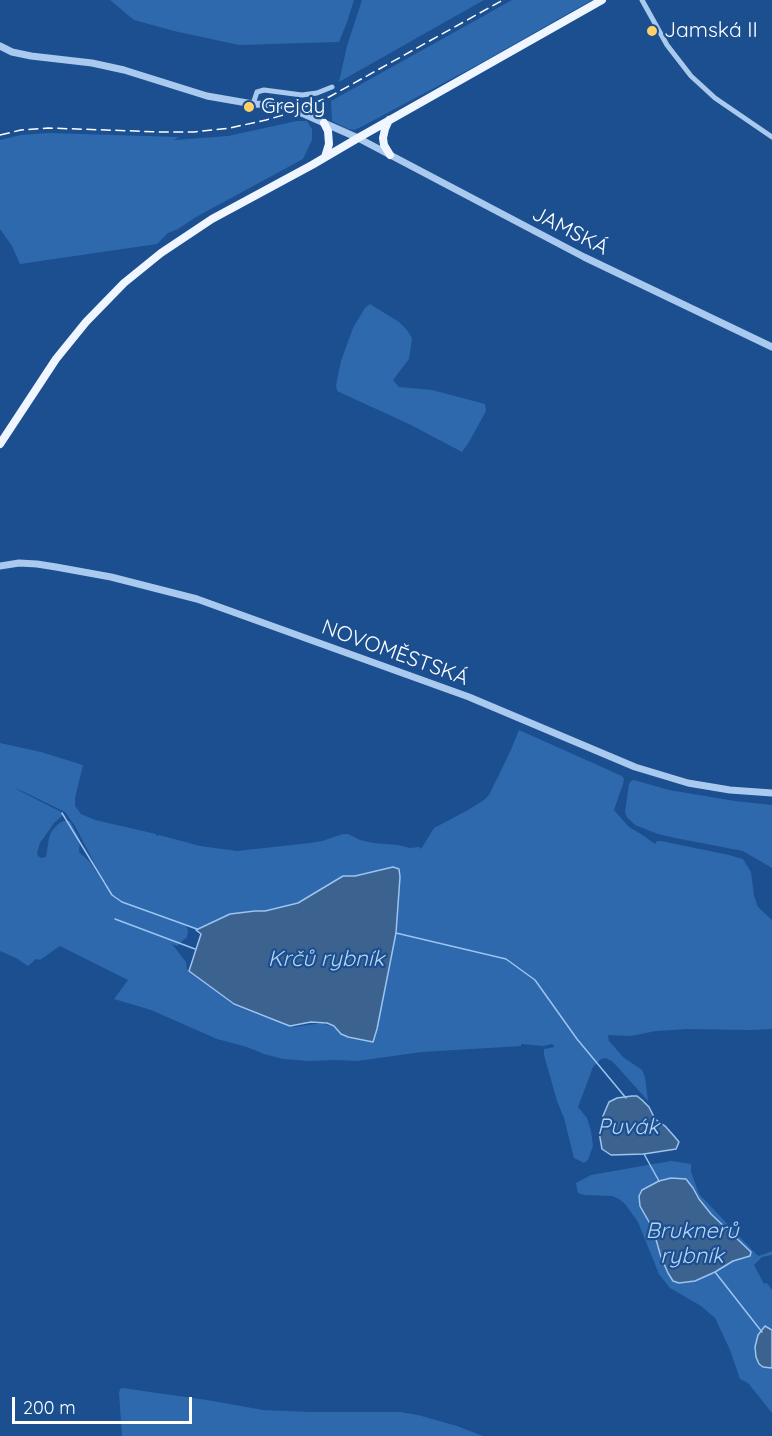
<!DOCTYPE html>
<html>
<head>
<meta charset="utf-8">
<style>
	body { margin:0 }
	#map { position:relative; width:772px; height:1436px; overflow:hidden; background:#1b4f8f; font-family:Quicksand,sans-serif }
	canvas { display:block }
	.scale { position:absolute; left:12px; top:1397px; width:180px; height:27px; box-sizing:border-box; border:3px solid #fff; border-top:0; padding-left:8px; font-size:18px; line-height:21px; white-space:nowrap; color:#fff; -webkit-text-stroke:4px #1b4f8f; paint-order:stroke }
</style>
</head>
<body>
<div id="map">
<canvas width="772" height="1436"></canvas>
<div class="scale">200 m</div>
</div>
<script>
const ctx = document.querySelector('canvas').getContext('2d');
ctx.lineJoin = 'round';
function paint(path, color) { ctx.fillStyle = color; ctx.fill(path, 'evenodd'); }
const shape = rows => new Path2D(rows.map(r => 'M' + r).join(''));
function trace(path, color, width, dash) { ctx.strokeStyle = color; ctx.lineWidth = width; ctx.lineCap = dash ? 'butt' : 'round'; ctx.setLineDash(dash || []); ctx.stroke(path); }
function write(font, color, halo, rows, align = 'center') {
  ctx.font = font + ' Quicksand,sans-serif'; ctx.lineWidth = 4.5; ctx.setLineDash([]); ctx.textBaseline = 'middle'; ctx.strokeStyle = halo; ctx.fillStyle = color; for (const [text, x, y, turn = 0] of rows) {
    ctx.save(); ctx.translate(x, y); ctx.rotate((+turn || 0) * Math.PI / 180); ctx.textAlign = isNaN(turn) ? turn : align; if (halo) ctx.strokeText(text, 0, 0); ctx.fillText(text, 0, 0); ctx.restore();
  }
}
paint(shape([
	[110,0,354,0,347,22,339,42,239,45,174,31,134,20],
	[362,0,484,0,339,82,347,46],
	[512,0,592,0,481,63,361,127,354,130,348,129,332,121,331,101],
	[297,121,307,121,312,129,312,140,303,159,196,217,178,229,168,233,157,244,20,264,12,246,0,229,0,140,21,135,48,133,179,137,174,140,228,136],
	[370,304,399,322,407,330,412,338,409,359,393,380,399,387,432,390,485,404,486,411,469,442,462,452,411,425,337,391,336,385,341,361,353,328,365,308],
	[519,730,622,776,624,779,623,784,614,810,629,827,641,834,655,844,657,841,661,841,729,855,743,859,751,872,754,896,758,907,772,920,772,1029,751,1030,687,1029,656,1031,631,1036,608,1035,609,1041,623,1057,642,1070,645,1077,648,1101,613,1062,606,1058,601,1059,593,1067,578,1107,587,1118,591,1131,593,1146,588,1160,584,1163,574,1158,564,1118,557,1101,544,1055,544,1049,555,1047,552,1044,544,1046,521,1044,521,1046,422,1052,357,1061,336,1060,309,1061,283,1059,264,1054,247,1047,217,1039,151,1010,114,999,128,980,60,946,40,960,36,959,28,966,16,958,0,951,0,743,41,752,83,765,75,798,75,806,81,814,95,820,156,834,156,836,159,835,200,846,237,851,310,843,322,841,343,834,348,834,360,840,373,843,398,845,410,848,419,847,421,849,434,828,468,810,484,800,489,795,510,752],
	[14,788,22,791,65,812,75,826,102,878,107,884,106,887,90,862,79,852,80,840,70,821,63,821,58,824,51,832,49,838,46,857,41,858,38,856,37,853,40,843,54,823,63,815,61,812],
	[343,876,400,877,396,933,377,1029,373,1042,343,1036,334,1027,322,1023,295,1027,286,1025,235,1006,187,969,186,962,172,944,177,946,187,937,188,930,186,926,196,930,230,914,255,911,265,911,288,906,298,903],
	[634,780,669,790,735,801,772,805,772,868,743,851,675,838,658,834,635,825,627,817,625,812,629,784,631,781],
	[671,1161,691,1164,691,1172,699,1194,756,1254,759,1256,772,1251,772,1255,762,1257,754,1265,764,1284,767,1283,772,1290,772,1330,769,1328,763,1367,772,1368,772,1413,748,1383,740,1379,730,1350,715,1318,701,1306,670,1288,659,1274,638,1222,625,1204,619,1199,612,1196,584,1195,578,1193,577,1189,576,1183,591,1175],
	[122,1388,207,1400,263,1410,310,1412,400,1412,418,1415,457,1426,483,1436,122,1436,119,1393,120,1389]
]), '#2e69ad');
const water = shape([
	[393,867,399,869,400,877,396,933,377,1029,373,1042,348,1037,341,1034,334,1026,327,1023,311,1022,290,1026,277,1021,234,1004,189,971,201,934,196,930,230,914,255,911,265,911,298,903,343,876,355,876,393,867],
	[632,1096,637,1096,642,1100,649,1107,655,1119,665,1126,674,1136,679,1142,676,1149,644,1154,611,1155,602,1149,599,1132,603,1116,609,1102,617,1098,632,1096],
	[671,1178,686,1179,693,1188,699,1199,711,1214,751,1252,750,1256,733,1261,715,1272,695,1281,679,1283,673,1281,668,1273,661,1257,653,1229,640,1206,639,1196,642,1190,659,1181,671,1178],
	[765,1326,772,1330,772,1368,763,1367,759,1364,756,1357,755,1347,758,1335,765,1326]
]);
paint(water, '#3c6290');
trace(water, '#9cc4f0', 1.5);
trace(shape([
	[62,813,112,895,122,902,197,929],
	[115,919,195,949],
	[396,933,506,959,535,980,577,1039,626,1098],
	[644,1154,659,1181],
	[715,1272,762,1332]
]), '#9cc4f0', 1.5);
trace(shape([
	[642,0,667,45,691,76,715,98,772,137],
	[253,104,257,92,264,90,302,95,317,93,332,87]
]), '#a9c9ee', 5);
trace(shape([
	[0,46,12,52,31,56,92,63,124,70,207,96,253,104,280,105,288,107,358,138,584,257,772,347],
	[0,566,19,563,37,564,56,567,111,577,197,599,469,697,635,767,688,783,730,790,772,793]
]), '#a9c9ee', 7);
trace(shape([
	[389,120,385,129,383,138,384,145,390,155],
	[324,123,328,131,329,144,325,157],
	[0,444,56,359,86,322,124,283,161,253,212,219,312,165,358,138,602,0]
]), '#f0f6ff', 8);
trace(shape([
	[0,135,21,130,48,128,162,132,194,132,230,128,266,120,287,114,329,97,503,0]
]), '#fff', 1.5, [10, 4.5]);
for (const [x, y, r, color] of [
	[652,31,6,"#ffd166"],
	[249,107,6,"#ffd166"]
]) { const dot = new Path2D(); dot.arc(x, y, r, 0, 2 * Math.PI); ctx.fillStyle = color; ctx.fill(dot); trace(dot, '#1b4f8f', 2); }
write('21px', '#fff', '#1b4f8f', [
	["Jamská II",664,31],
	["Grejdy",261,107]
], 'left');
write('21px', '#fff', '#1b4f8f', [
	["JAMSKÁ",570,231,27],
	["NOVOMĚSTSKÁ",395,653,20]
]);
write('italic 22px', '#b5d3f5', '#1b4f8f', [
	["Krčů rybník",326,959],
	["Puvák",628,1127],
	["Bruknerů",692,1231],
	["rybník",692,1256]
]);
</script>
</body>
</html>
